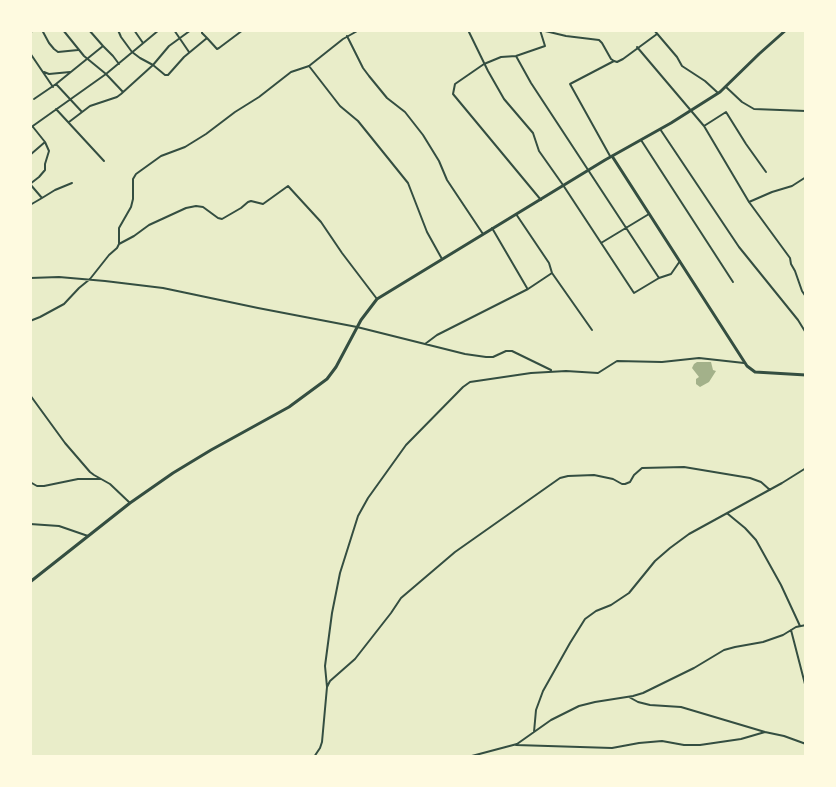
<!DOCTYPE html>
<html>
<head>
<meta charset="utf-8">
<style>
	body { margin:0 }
	#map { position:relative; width:836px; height:787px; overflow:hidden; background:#e9edc9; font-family:"Libre Baskerville",serif }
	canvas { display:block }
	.frame { position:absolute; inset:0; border:32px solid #fefae0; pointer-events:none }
</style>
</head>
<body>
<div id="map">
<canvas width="836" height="787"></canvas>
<div class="frame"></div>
</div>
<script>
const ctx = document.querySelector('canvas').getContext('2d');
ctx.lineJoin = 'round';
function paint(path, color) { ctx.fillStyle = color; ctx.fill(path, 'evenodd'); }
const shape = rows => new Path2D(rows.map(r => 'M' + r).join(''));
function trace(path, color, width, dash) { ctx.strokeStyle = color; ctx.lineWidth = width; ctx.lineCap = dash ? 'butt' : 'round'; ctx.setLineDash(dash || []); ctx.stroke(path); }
paint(shape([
	[697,362,711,362,713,370,716,371,709,382,700,387,696,384,696,379,699,377,692,368,694,364]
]), '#a3b18a');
trace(shape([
	[42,30,49,43,54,49,58,52,78,50],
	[63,30,84,56,106,74,123,92],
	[118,30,121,37,132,52,140,58,153,65,165,75,168,75,184,57,207,38,202,33,202,30],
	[134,30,143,43],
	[174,30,189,52],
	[468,30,488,71,504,99,533,133,539,151,563,185,634,293,659,278],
	[540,30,545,46,516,56,501,57,484,64,455,84,453,94,541,200],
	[541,30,566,36,599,40,602,43,611,59,614,61,617,62,623,59,657,34],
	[654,30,677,57,682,66,705,81,717,92],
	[30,32,35,30],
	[347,36,363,68,369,76,387,98,405,112,423,135,439,161,447,180,483,234],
	[207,38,217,49,219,48,243,30],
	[103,46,113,56,119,64],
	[637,47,704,126,749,202,790,258,791,264,795,271,802,291,806,297],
	[30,53,53,87],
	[516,56,531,83,659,278,671,274,680,261],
	[309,66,340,106,358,121,408,183,427,232,442,259],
	[44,72,49,74,70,72],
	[56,84,82,112],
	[726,87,742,102,754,109,806,111],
	[34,99,56,84,103,46,89,30],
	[56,109,104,161],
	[69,122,90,106,117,97,121,94,153,65,169,46,191,30],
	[704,126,726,112,746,144,766,172],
	[30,128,106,74,159,30],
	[660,129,739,247,798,320,806,333],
	[641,140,733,282],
	[30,155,45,142,33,127],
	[610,156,570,84,614,61],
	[30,184,39,177,45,170,45,164,49,151,45,142],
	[30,184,42,198,30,205],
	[42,198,55,190,72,183],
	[749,202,772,192,792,186,806,177],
	[492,228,527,288],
	[601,243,649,214],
	[119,244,134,236,149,225,186,208,196,206,203,207,218,218,222,219,241,208,248,202,251,201,263,204,288,186,321,222,342,253,377,299],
	[552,273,592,330],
	[30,278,59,277,105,281,163,288,258,308,357,327,465,354,486,357,493,357,506,351,512,351,551,370],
	[30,321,40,317,64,304,79,288,90,279,109,255,117,248,119,244,119,228,131,207,133,199,133,179,136,174,161,156,185,147,206,134,235,112,259,97,291,72,309,66,343,39,359,30],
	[425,344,437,335,528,289,552,273,549,263,516,214],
	[30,395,65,443,90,472,94,475,110,484,130,503],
	[30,482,37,486,44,486,78,479,100,479],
	[728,514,745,528,756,540,781,585,800,626],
	[30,524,59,526,88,536],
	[791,630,806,688],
	[327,687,325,666,332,613,340,573,358,516,368,498,406,445,463,387,470,382,531,373,566,371,598,373,617,361,662,362,699,358,744,363],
	[629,697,638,702,650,705,681,707,765,732],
	[534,732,536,710,543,691,570,643,585,619,596,611,611,605,629,593,655,561,670,548,689,534,782,483,806,468],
	[516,745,612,748,639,743,662,741,684,745,700,745,741,739,765,732,784,736,806,744],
	[314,757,320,748,322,742,327,687,330,681,355,659,391,613,401,598,455,552,560,478,568,476,594,475,613,479,622,484,625,484,630,482,634,475,642,468,684,467,750,478,761,482,770,490],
	[468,757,517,744,551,720,579,706,595,702,633,696,643,693,694,668,724,650,735,647,763,642,783,635,796,627,806,625]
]), '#344e41', 2);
trace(shape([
	[612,156,747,366,755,372,806,375],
	[30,582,130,503,173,473,211,450,289,407,327,379,336,367,361,320,377,299,605,160,671,123,720,92,759,54,786,30]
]), '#344e41', 3);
</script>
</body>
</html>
